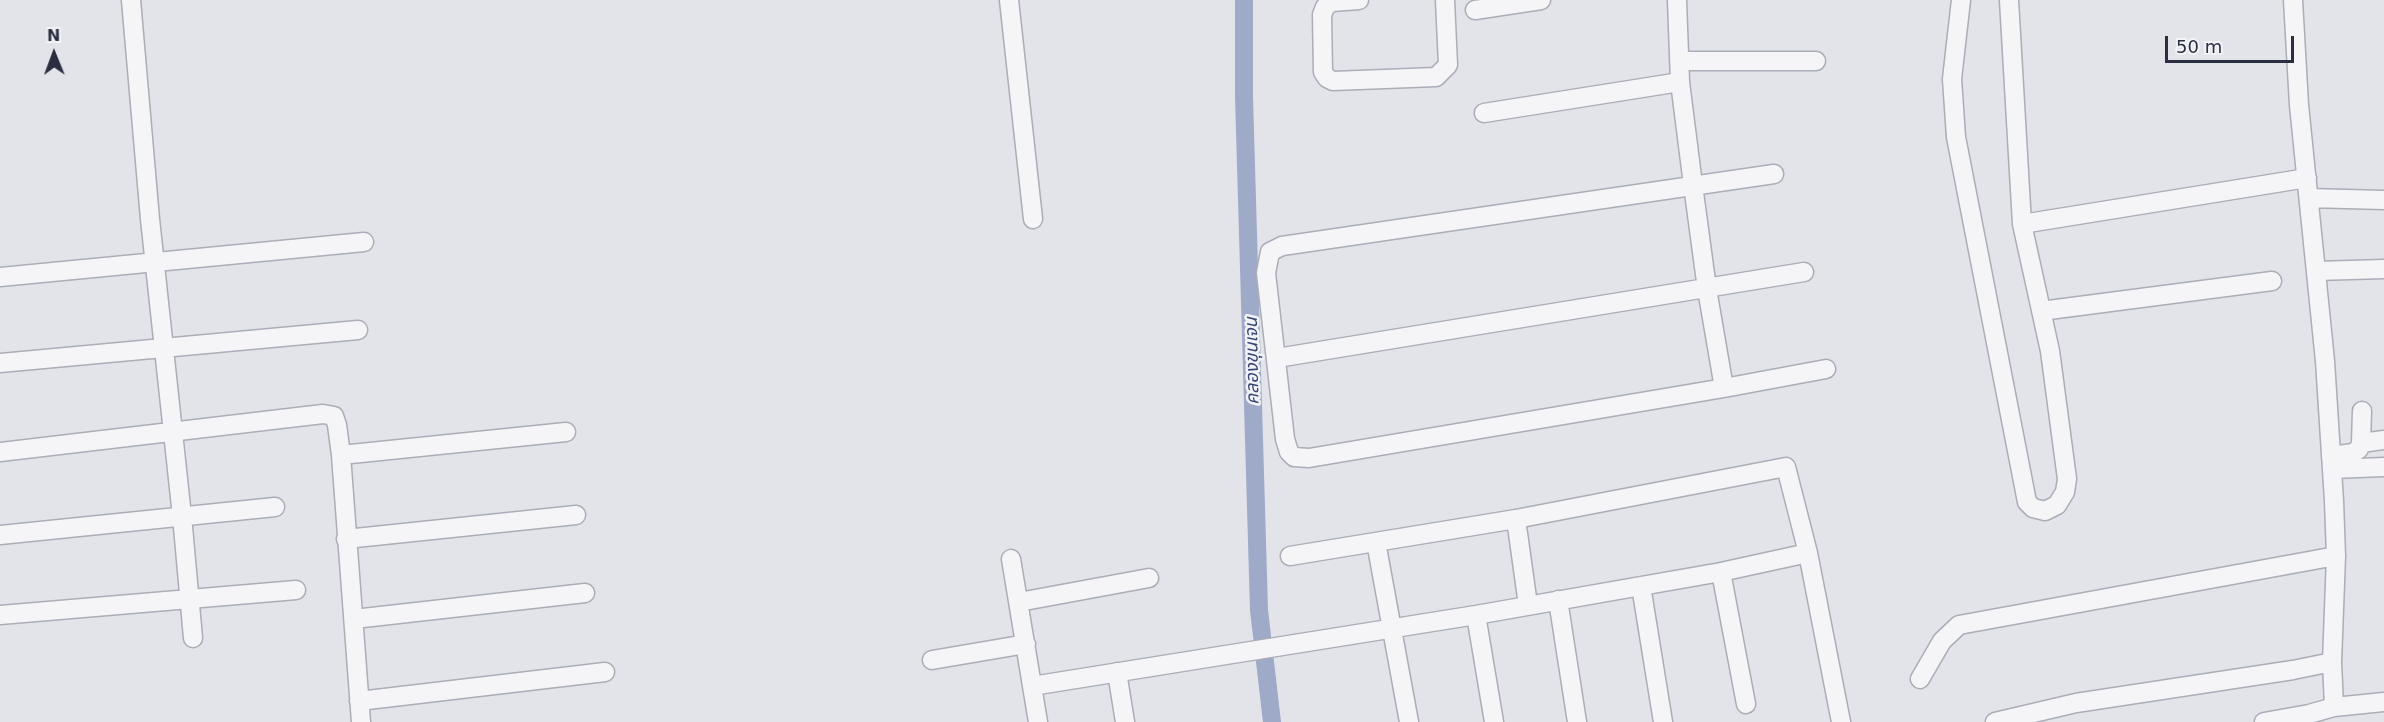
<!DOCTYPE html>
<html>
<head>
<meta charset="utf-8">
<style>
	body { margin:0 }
	#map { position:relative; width:2384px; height:722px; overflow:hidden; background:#e2e4ea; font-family:"DejaVu Sans",sans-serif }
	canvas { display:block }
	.north { position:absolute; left:24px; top:24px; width:60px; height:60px; -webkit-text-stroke:4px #f2f3f7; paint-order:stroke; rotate:359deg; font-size:16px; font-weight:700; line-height:24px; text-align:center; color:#2b2e41 }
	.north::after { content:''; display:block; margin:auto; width:21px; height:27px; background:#2b2e41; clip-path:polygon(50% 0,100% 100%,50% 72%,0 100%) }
	.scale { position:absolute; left:2165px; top:36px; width:129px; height:27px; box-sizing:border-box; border:3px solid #2b2e41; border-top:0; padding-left:8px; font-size:18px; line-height:21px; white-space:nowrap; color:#2b2e41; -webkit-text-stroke:4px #f2f3f7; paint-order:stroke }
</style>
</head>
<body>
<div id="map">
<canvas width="2384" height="722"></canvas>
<div class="north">N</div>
<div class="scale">50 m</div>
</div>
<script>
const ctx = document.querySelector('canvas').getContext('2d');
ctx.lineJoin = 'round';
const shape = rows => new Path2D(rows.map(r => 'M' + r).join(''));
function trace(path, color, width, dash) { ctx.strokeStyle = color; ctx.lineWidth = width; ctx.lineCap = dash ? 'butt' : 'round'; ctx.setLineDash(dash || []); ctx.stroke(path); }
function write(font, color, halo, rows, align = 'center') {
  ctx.font = font + ' "DejaVu Sans","Noto Sans Thai",sans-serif'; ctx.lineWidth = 5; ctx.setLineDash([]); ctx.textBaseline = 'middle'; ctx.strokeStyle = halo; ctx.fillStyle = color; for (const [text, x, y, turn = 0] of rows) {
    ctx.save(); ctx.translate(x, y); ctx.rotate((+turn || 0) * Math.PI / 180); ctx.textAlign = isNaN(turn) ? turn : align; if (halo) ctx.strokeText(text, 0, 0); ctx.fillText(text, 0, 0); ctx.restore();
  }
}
trace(shape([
	[1244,0,1244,97,1259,610,1272,722]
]), '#9faac8', 18);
const minor = shape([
	[131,0,150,219,182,516,193,638],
	[1009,0,1033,219],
	[1359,0,1332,2,1325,7,1322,15,1323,72,1327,78,1333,81,1436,77,1448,65,1445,0],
	[1677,0,1680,82,1693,185,1707,289,1724,388,1826,369],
	[1961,0,1952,79,1956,137,2027,502,2033,508,2045,511,2057,505,2065,492,2067,479,2050,351,2022,224,2009,0],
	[1475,10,1541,0],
	[1679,61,1816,61],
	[1484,113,1680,82],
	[2309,198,2384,200],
	[2022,224,2307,178],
	[2316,271,2384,269],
	[0,277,364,242],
	[2041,311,2272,281],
	[1277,358,1804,272],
	[0,363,358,330],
	[1724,388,1309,458,1294,457,1289,452,1285,439,1266,273,1270,252,1282,246,1774,174],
	[2361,443,2384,440],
	[0,452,323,414,334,416,337,425,341,455,361,722],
	[341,455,566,432],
	[2331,456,2353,453,2359,449,2361,443,2362,411],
	[2332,469,2384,467],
	[1516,519,1528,605],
	[0,535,275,507],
	[346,539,576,515],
	[1376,542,1409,722],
	[1290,556,1516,519,1786,467,1808,553,1841,722],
	[1011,559,1038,722],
	[1721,572,1746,704],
	[1641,586,1663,722],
	[1558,600,1577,722],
	[1019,602,1149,578],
	[0,615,296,590],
	[1476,615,1494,722],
	[354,619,585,593],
	[932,660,1026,644],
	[1117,672,1125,722],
	[1920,679,1942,641,1959,625,2336,556],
	[1032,686,1476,615,1721,572,1808,553],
	[359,701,605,672],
	[2334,707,2384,702],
	[1995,722,2076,703,2293,670,2332,662,2336,556,2334,501,2325,361,2299,105,2293,0],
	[2264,722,2309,714,2334,707,2332,662]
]);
trace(minor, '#abadb7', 21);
trace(minor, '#f5f5f8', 18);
write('italic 18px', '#374573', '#f2f3f7', [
	["คลองขุนเจน",1253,361,-91]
]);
</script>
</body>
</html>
